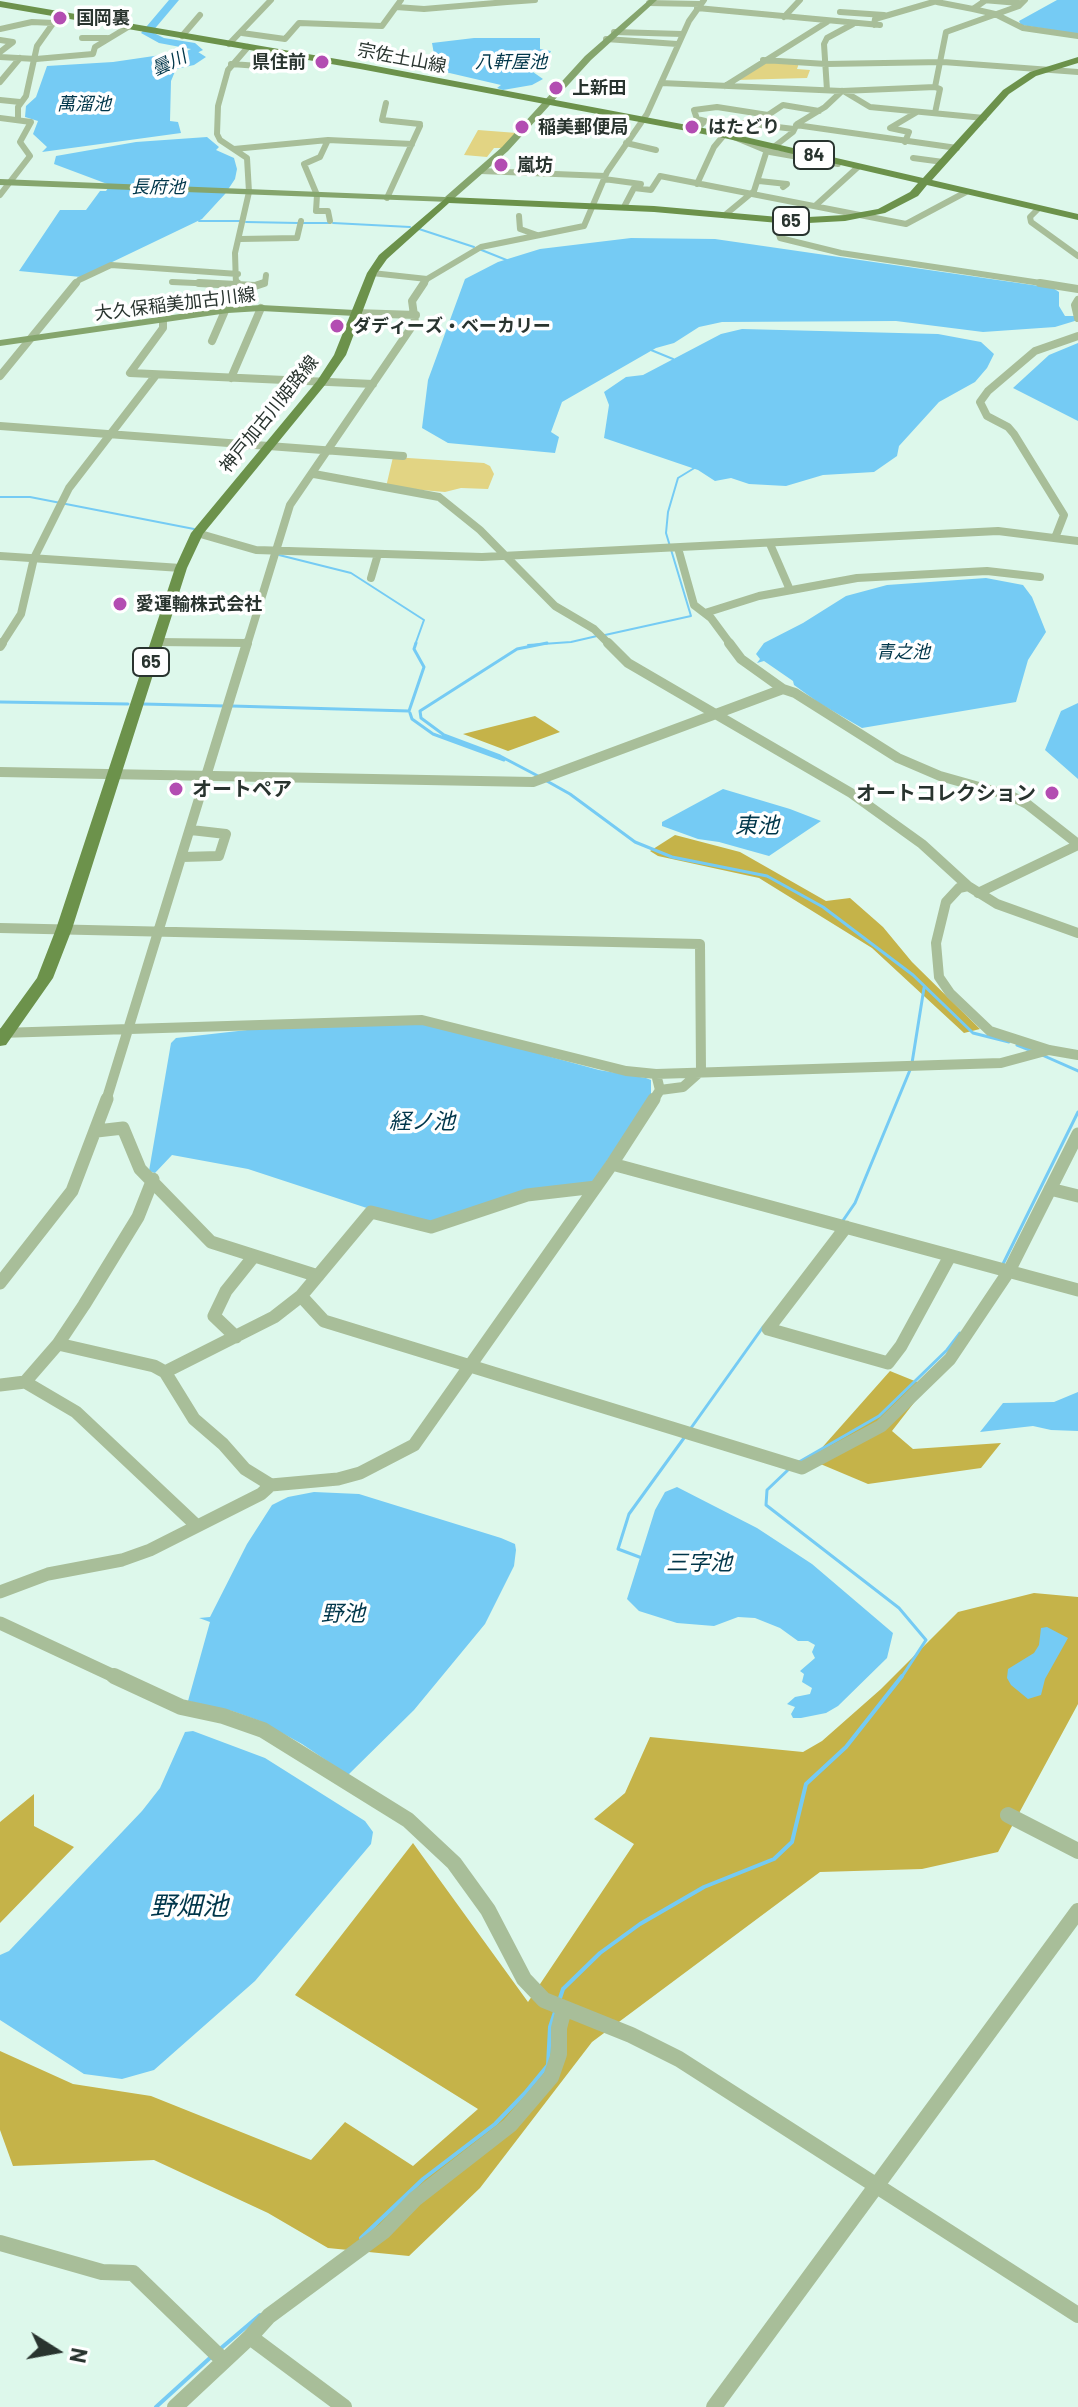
<!DOCTYPE html>
<html>
<head>
<meta charset="utf-8">
<style>
	body { margin:0 }
	#map { position:relative; width:1078px; height:2407px; overflow:hidden; background:#ddf8eb; font-family:Barlow,sans-serif }
	canvas { display:block }
	.north { position:absolute; left:16px; top:2311px; width:80px; height:80px; -webkit-text-stroke:6px #fff; paint-order:stroke; rotate:101deg; font-size:22px; font-weight:700; line-height:32px; text-align:center; color:#29342f }
	.north::after { content:''; display:block; margin:auto; width:28px; height:36px; background:#29342f; clip-path:polygon(50% 0,100% 100%,50% 72%,0 100%) }
</style>
</head>
<body>
<div id="map">
<canvas width="1078" height="2407"></canvas>
<div class="north">N</div>
</div>
<script>
const ctx = document.querySelector('canvas').getContext('2d');
ctx.lineJoin = 'round';
function paint(path, color) { ctx.fillStyle = color; ctx.fill(path, 'evenodd'); }
const shape = rows => new Path2D(rows.map(r => 'M' + r).join(''));
function trace(path, color, width, dash) { ctx.strokeStyle = color; ctx.lineWidth = width; ctx.lineCap = dash ? 'butt' : 'round'; ctx.setLineDash(dash || []); ctx.stroke(path); }
function write(font, color, halo, rows, align = 'center') {
  ctx.font = font + ' Barlow,"Noto Sans JP",sans-serif'; ctx.lineWidth = 7; ctx.setLineDash([]); ctx.textBaseline = 'middle'; ctx.strokeStyle = halo; ctx.fillStyle = color; for (const [text, x, y, turn = 0] of rows) {
    ctx.save(); ctx.translate(x, y); ctx.rotate((+turn || 0) * Math.PI / 180); ctx.textAlign = isNaN(turn) ? turn : align; if (halo) ctx.strokeText(text, 0, 0); ctx.fillText(text, 0, 0); ctx.restore();
  }
}
paint(shape([
	[767,61,799,63,797,69,810,70,807,78,736,80],
	[478,130,517,133,503,148,494,148,487,157,464,155],
	[393,457,484,463,490,466,494,474,488,489,461,488,445,492,386,487]
]), '#e2d483');
paint(shape([
	[535,716,560,732,508,751,463,734],
	[675,835,740,852,826,901,850,898,883,927,912,962,980,1029,964,1033,872,948,759,878,658,856,650,851],
	[890,1371,927,1386,892,1431,913,1449,1001,1443,981,1468,868,1484,811,1460],
	[1034,1593,1078,1597,1078,1704,998,1852,922,1869,820,1872,592,2042,480,2188,409,2256,328,2248,268,2213,154,2160,13,2166,0,2130,0,2051,73,2084,151,2096,311,2160,345,2122,413,2166,478,2109,295,1995,413,1843,528,2002,634,1844,594,1819,625,1793,650,1737,803,1752,822,1741,881,1689,958,1612],
	[34,1794,34,1826,74,1847,0,1923,0,1822]
]), '#c5b349');
paint(shape([
	[1057,0,1078,0,1078,34,1021,25,1019,21],
	[540,38,540,49,551,51,546,61,536,63,533,72,543,79,532,85,503,90,497,88,501,85,428,68,434,54,432,43,474,38],
	[195,50,206,57,194,65,176,69,171,81,170,121,178,122,181,133,42,152,47,147,33,134,38,121,25,117,26,106,36,97,47,66,113,62],
	[207,137,219,147,216,150,234,158,237,169,235,179,225,194,202,219,81,277,19,271,60,210,86,210,100,191,106,191,110,185,54,164,56,156,136,142],
	[631,238,715,239,1053,288,1059,292,1059,306,1065,316,1078,316,1078,320,1055,327,983,332,896,321,722,322,699,327,674,343,656,348,562,402,551,432,559,437,555,453,448,443,422,428,428,380,465,279,498,262,540,249],
	[742,329,938,334,981,342,994,354,987,368,975,382,939,402,899,446,897,456,874,472,823,475,786,486,749,484,731,478,715,481,698,470,604,438,609,405,604,392,626,377,643,375,721,334],
	[1078,343,1078,421,1013,388,1049,355],
	[986,578,1023,585,1032,597,1046,632,1028,660,1016,702,862,728,819,703,794,685,793,681,764,661,757,663,760,659,756,654,764,643,803,623,846,596,887,585],
	[1078,703,1078,779,1045,750,1061,711],
	[723,789,790,809,821,821,769,856,719,842,698,839,662,826,662,822],
	[430,1024,599,1070,646,1078,651,1080,651,1095,592,1183,431,1223,376,1211,248,1169,172,1155,155,1173,149,1171,171,1043,176,1038,256,1029],
	[1078,1392,1078,1431,1051,1430,1033,1426,980,1432,1003,1403,1054,1402],
	[677,1487,757,1528,812,1564,893,1633,887,1658,838,1706,826,1713,801,1718,793,1718,791,1714,795,1707,787,1704,795,1697,810,1694,812,1688,802,1682,804,1674,800,1671,815,1658,812,1652,815,1645,808,1641,798,1641,780,1628,755,1618,738,1617,714,1626,677,1623,639,1611,627,1599,655,1510,665,1492],
	[314,1492,359,1494,501,1538,515,1544,516,1550,514,1566,485,1624,414,1710,348,1775,302,1744,260,1721,232,1711,188,1701,210,1622,199,1618,210,1617,247,1544,272,1505,288,1497],
	[1047,1627,1068,1638,1045,1679,1041,1695,1028,1699,1011,1685,1007,1678,1008,1669,1034,1653,1039,1645,1041,1628],
	[193,1731,265,1758,365,1821,373,1832,371,1844,255,1981,154,2070,122,2079,84,2074,0,2020,0,1955,9,1951,142,1811,160,1788,185,1732]
]), '#75cbf4');
trace(shape([
	[199,221,240,221],
	[246,222,298,223],
	[303,223,329,223],
	[333,223,410,227],
	[419,229,474,247],
	[479,249,509,261],
	[651,350,673,359],
	[0,497,30,497,194,529],
	[279,555,351,573,424,620,415,645],
	[605,635,691,616,666,533,668,512,678,478,696,467],
	[528,645,571,642,597,636]
]), '#75cbf4', 2);
trace(shape([
	[0,702,128,704],
	[143,704,225,706],
	[232,706,409,711],
	[409,711,424,667,414,649,416,643],
	[410,713,412,719,433,734,504,760],
	[538,776,500,756,444,735,421,718,420,711,517,649,547,643],
	[545,780,570,794,635,842,672,857,767,876,823,907,913,975,973,1033,1009,1042],
	[1017,1045,1032,1051],
	[1042,1055,1078,1071],
	[912,1063,924,988],
	[842,1222,855,1203,910,1070],
	[1002,1266,1078,1112],
	[691,1428,763,1327],
	[799,1462,879,1416,947,1350,960,1333],
	[789,1469,767,1490,766,1505,899,1608,926,1640,901,1678],
	[642,1558,618,1549,629,1514,684,1438]
]), '#75cbf4', 3);
trace(shape([
	[560,1998,563,1989,600,1953,640,1924,704,1887,774,1859,792,1842,806,1784,846,1747,902,1676],
	[361,2238,423,2179,495,2124,525,2093,548,2065,550,2027,556,2009],
	[220,2349,260,2315],
	[156,2407,211,2357]
]), '#75cbf4', 4);
paint(shape([
	[169,0,179,0,152,32,164,38,195,43,203,50,172,65,168,60,191,49,159,43,141,33,169,0]
]), '#75cbf4');
trace(shape([
	[983,0,1019,3],
	[986,0,973,9,995,14,1023,28,1078,36],
	[507,2,535,0],
	[937,2,973,9],
	[649,3,700,4],
	[396,7,424,9,507,2,505,0],
	[697,8,880,25],
	[840,12,884,15],
	[784,17,800,0],
	[874,25,875,19,940,0],
	[0,29,32,22,54,23],
	[614,32,682,34],
	[242,33,285,39,299,23,382,26,401,0],
	[182,36,200,15],
	[82,38,107,38],
	[606,39,677,44],
	[0,40,13,42,0,52],
	[229,44,271,0],
	[0,57,36,59,93,54,95,47,128,27],
	[763,60,826,64,943,62,1078,72],
	[231,64,273,67],
	[0,82,20,58],
	[661,83,842,91,935,87],
	[725,86,827,22],
	[827,90,824,44,827,38,853,24],
	[845,92,870,107,984,118],
	[0,100,20,102],
	[386,103,382,120,420,124],
	[935,113,940,89,935,87,946,32,1019,6,1025,0],
	[0,118,31,122,20,142,30,156,0,195],
	[18,119,18,107,26,96,37,46,59,15],
	[744,123,794,129],
	[796,125,957,148],
	[696,130,705,121,697,119,694,110,717,107,768,115,783,105,819,111],
	[734,137,770,152,838,164],
	[328,140,320,157,304,164,317,195,316,211,328,211,330,221],
	[905,142,909,132,890,128,917,112],
	[626,143,656,150],
	[234,149,328,140,412,144],
	[913,158,943,162],
	[481,171,605,176],
	[604,179,641,184],
	[759,181,787,184,783,187],
	[697,184,714,147,724,135],
	[387,198,420,126],
	[815,206,858,167],
	[624,207,634,188,651,190,660,176,906,224,966,192],
	[1038,209,1030,217,1031,222,1078,256],
	[725,215,754,191,766,153,793,132,797,124,825,107,842,91],
	[519,216,520,229,537,235],
	[790,221,779,234,780,238,841,253,1054,285],
	[240,239,297,238,301,221],
	[372,273,427,279],
	[172,282,240,285],
	[75,285,79,280,111,265,238,274],
	[236,285,235,253,249,192,247,158,220,140,217,134,218,106,228,70,248,47],
	[257,285,265,283,266,275],
	[423,285,427,279,481,247,584,226,607,172,647,114,689,21,704,0]
]), '#a8be99', 6);
trace(shape([
	[199,283,255,286,264,283],
	[1040,283,1078,289],
	[1078,300,1075,305,1078,318],
	[355,313,416,315],
	[163,321,163,328,130,373,373,384],
	[212,341,237,283],
	[0,376,76,283],
	[231,378,261,308],
	[0,426,403,456],
	[314,474,439,497,480,530,555,606,594,629,610,645],
	[197,533,256,550,482,557,998,531,1078,541],
	[1055,538,1064,515,1014,434,1008,427,987,416,980,402,988,391,1035,351,1078,336],
	[770,544,790,590],
	[678,548,694,605,711,618,731,645],
	[0,556,181,568],
	[371,578,378,554],
	[705,613,759,596,857,578,987,571,1040,577],
	[157,642,247,643],
	[1,645,21,614,34,558,69,488,156,375],
	[247,645,290,505,415,322,412,301,424,283]
]), '#a8be99', 8);
trace(shape([
	[608,643,628,663,851,793,922,844,968,886,997,904,1078,933],
	[729,643,741,659,783,689,795,693,898,758,940,776,1011,796,1027,804,1078,844],
	[0,646,2,643],
	[0,772,533,782,783,689],
	[182,857,219,856,226,834,191,830],
	[968,886,959,888,946,902,936,943,939,977,950,993,990,1031,1049,1050,1078,1055],
	[978,893,1078,845],
	[0,928,700,944,701,1071,683,1087,660,1090],
	[0,1033,422,1020,626,1071,656,1074,1001,1063,1049,1050],
	[106,1101,247,643],
	[653,1101,660,1090,656,1074]
]), '#a8be99', 10);
trace(shape([
	[97,1131,123,1128,140,1169,211,1242,318,1276],
	[612,1164,1078,1290],
	[596,1187,527,1195,431,1227,371,1212,301,1296,324,1321,802,1468,881,1426,950,1359,1009,1271,1078,1134],
	[1050,1189,1078,1196],
	[846,1227,768,1329,888,1363,901,1346,950,1256],
	[0,1283,72,1191,107,1099],
	[236,1337,214,1316,226,1291,254,1256],
	[58,1344,154,1366,165,1372,194,1419,223,1444,245,1469,271,1485],
	[165,1372,274,1317,301,1296],
	[25,1382,58,1344,84,1305,138,1217,153,1179],
	[0,1385,25,1382,76,1412,196,1525],
	[0,1592,48,1574,122,1560,150,1550,261,1494,271,1485,338,1479,360,1473,414,1445,612,1164,654,1099],
	[0,1623,118,1678]
]), '#a8be99', 13);
trace(shape([
	[114,1676,181,1707,223,1716,263,1730,408,1820,454,1863,488,1910,524,1979,544,2000,631,2035,679,2059,1078,2315],
	[1008,1815,1078,1851],
	[0,2243,102,2272,133,2273,224,2361],
	[250,2337,269,2316,384,2231,415,2199,510,2125,551,2077,559,2054,559,2028,564,2009],
	[175,2407,250,2337,344,2407],
	[714,2407,1078,1911]
]), '#a8be99', 16);
paint(shape([
	[649,0,657,0,591,60,508,151,450,202,0,185,0,179,445,197,502,147,585,56,649,0],
	[261,305,355,310,360,313,355,316,261,311,228,313,0,346,0,340,228,307,261,305]
]), '#85a56d');
paint(shape([
	[0,1,360,63,724,132,923,178,1003,90,1030,72,1078,57,1078,63,1036,76,1009,94,932,180,1078,214,1078,220,927,185,918,196,885,213,845,221,790,224,654,212,449,203,387,259,377,273,346,355,325,385,203,534,187,568,72,929,53,978,6,1045,0,1046,0,1029,37,978,56,929,175,568,191,533,317,381,334,355,367,273,379,255,447,197,654,206,790,218,845,215,878,209,910,192,918,183,724,138,360,69,0,7,0,1]
]), '#6c924b');
for (const [x, y, r, color] of [
	[60,18,8,"#b34db2"],
	[322,62,8,"#b34db2"],
	[556,88,8,"#b34db2"],
	[522,127,8,"#b34db2"],
	[692,127,8,"#b34db2"],
	[501,165,8,"#b34db2"],
	[337,326,8,"#b34db2"],
	[120,604,8,"#b34db2"],
	[176,789,8,"#b34db2"],
	[1052,793,8,"#b34db2"]
]) { const dot = new Path2D(); dot.arc(x, y, r, 0, 2 * Math.PI); ctx.fillStyle = color; ctx.fill(dot); trace(dot, '#fff', 3); }
write('bold 18px', '#29342f', '#fff', [
	["国岡裏",76,18],
	["県住前",306,62,"right"],
	["上新田",572,88],
	["稲美郵便局",538,127],
	["はたどり",708,127],
	["嵐坊",517,165],
	["ダディーズ・ベーカリー",353,326],
	["愛運輸株式会社",136,604]
], 'left');
write('18px', '#29342f', '#fff', [
	["宗佐土山線",402,58,11],
	["大久保稲美加古川線",175,304,-7],
	["神戸加古川姫路線",269,414,-51]
]);
write('italic 18px', '#00364a', '#fff', [
	["八軒屋池",511,62],
	["曇川",169,63,-25],
	["萬溜池",84,104],
	["長府池",158,187],
	["青之池",903,652]
]);
for (const [x, y, w] of [
	[814,155,40],
	[791,221,36],
	[151,662,36]
]) { const box = new Path2D(); box.roundRect(x - w / 2, y - 14, w, 28, 6); ctx.fillStyle = '#fff'; ctx.fill(box); trace(box, '#29342f', 2); }
write('bold 18px', '#29342f', null, [
	["84",814,155],
	["65",791,221],
	["65",151,662]
]);
write('bold 20px', '#29342f', '#fff', [
	["オートペア",192,789],
	["オートコレクション",1036,793,"right"]
], 'left');
write('italic 22px', '#00364a', '#fff', [
	["東池",757,826],
	["経ノ池",422,1122],
	["三字池",699,1563],
	["野池",343,1614]
]);
write('italic 26px', '#00364a', '#fff', [
	["野畑池",189,1906]
]);
</script>
</body>
</html>
